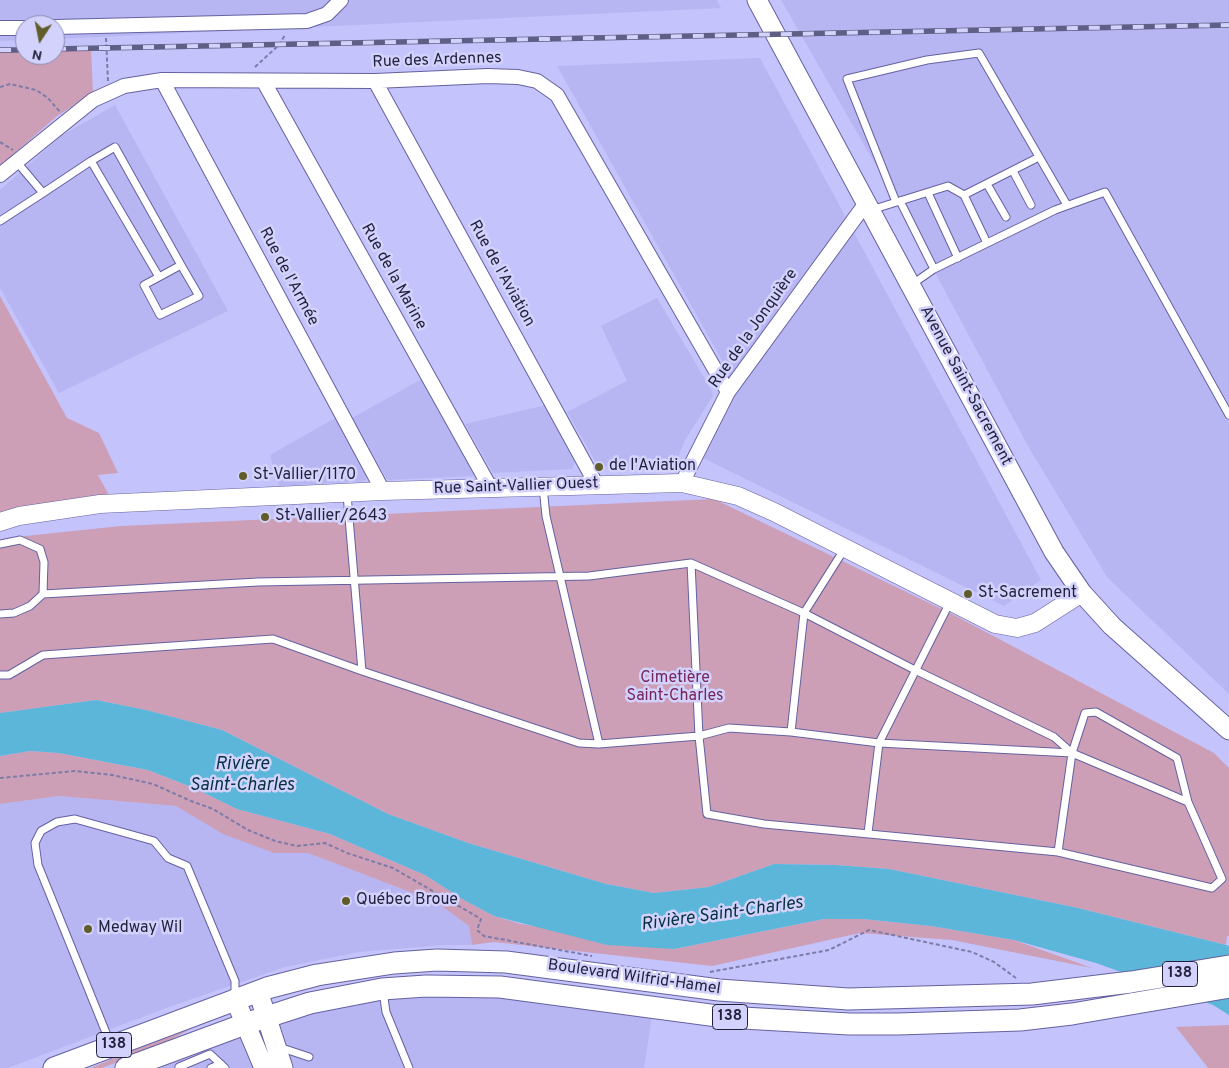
<!DOCTYPE html>
<html>
<head>
<meta charset="utf-8">
<style>
	body { margin:0 }
	#map { position:relative; width:1229px; height:1068px; overflow:hidden; background:#c4c3fb; font-family:Overpass,sans-serif }
	canvas { display:block }
	.north { position:absolute; left:15px; top:15px; width:50px; height:50px; box-sizing:border-box; background:#d2d2fc; border:1px solid #8b8aae; border-radius:50%; rotate:191deg; font-size:14px; font-weight:700; line-height:20px; text-align:center; color:#211f3a }
	.north::after { content:''; display:block; margin:auto; width:18px; height:22px; background:#615d2a; clip-path:polygon(50% 0,100% 100%,50% 72%,0 100%) }
</style>
</head>
<body>
<div id="map">
<canvas width="1229" height="1068"></canvas>
<div class="north">N</div>
</div>
<script>
const ctx = document.querySelector('canvas').getContext('2d');
ctx.lineJoin = 'round';
function paint(path, color) { ctx.fillStyle = color; ctx.fill(path, 'evenodd'); }
const shape = rows => new Path2D(rows.map(r => 'M' + r).join(''));
function trace(path, color, width, dash) { ctx.strokeStyle = color; ctx.lineWidth = width; ctx.lineCap = dash ? 'butt' : 'round'; ctx.setLineDash(dash || []); ctx.stroke(path); }
function write(font, color, halo, rows, align = 'center') {
  ctx.font = font + ' Overpass,sans-serif'; ctx.lineWidth = 5; ctx.setLineDash([]); ctx.textBaseline = 'middle'; ctx.strokeStyle = halo; ctx.fillStyle = color; for (const [text, x, y, turn = 0] of rows) {
    ctx.save(); ctx.translate(x, y); ctx.rotate((+turn || 0) * Math.PI / 180); ctx.textAlign = isNaN(turn) ? turn : align; if (halo) ctx.strokeText(text, 0, 0); ctx.fillText(text, 0, 0); ctx.restore();
  }
}
paint(shape([
	[0,0,717,0,721,8,55,39,55,25,25,25,25,40,0,41],
	[781,0,1229,0,1229,694,1107,577,1028,446,901,209],
	[760,58,1041,580,1004,606,703,458,728,371,557,66],
	[115,105,228,311,59,393,0,288,0,190,61,136],
	[657,298,712,391,713,396,685,440,678,458,673,462,669,465,601,467,597,464,567,412,627,381,601,326],
	[422,379,474,473,473,476,389,480,386,478,352,418],
	[546,405,576,459,572,469,493,473,465,424],
	[335,418,367,475,366,479,364,481,279,486,270,455],
	[59,796,176,806,308,853,436,902,469,926,472,945,444,945,359,952,285,967,166,1008,8,1068,0,1068,0,804],
	[382,989,653,1008,644,1068,126,1068]
]), '#b7b6f3');
paint(shape([
	[55,49,91,49,93,93,57,116,0,166,0,50,25,50,25,55,55,55],
	[0,296,67,418,99,433,118,473,98,475,114,504,0,522],
	[714,499,952,614,1214,753,1229,768,1229,936,1227,936,1226,945,1078,908,889,869,835,865,774,864,709,887,654,893,606,884,468,843,388,814,222,730,146,710,96,700,0,713,0,542,16,537,121,526],
	[30,751,59,753,148,770,194,788,237,809,330,834,425,875,464,900,494,916,521,924,674,949,824,919,863,919,931,926,1014,940,1092,968,952,940,860,933,712,966,494,942,472,945,469,926,436,902,308,853,274,853,223,834,176,806,59,796,0,804,0,756],
	[192,1025,192,1028,162,1045,102,1068,91,1068],
	[1229,1025,1229,1068,1208,1068,1176,1027]
]), '#cc9fb7');
paint(shape([
	[96,700,146,710,222,730,388,814,468,843,606,884,654,893,709,887,774,864,835,865,889,869,1078,908,1226,945,1229,946,1229,1015,1213,1005,1096,963,1014,940,931,926,863,919,824,919,674,949,607,945,494,916,464,900,425,875,330,834,237,809,194,788,148,770,59,753,30,751,0,756,0,713]
]), '#5bb6d9');
const service = shape([
	[1013,171,1031,205],
	[987,184,1006,217],
	[43,193,91,161,115,147,181,265,159,277,91,161],
	[928,193,958,258],
	[964,195,987,243],
	[900,201,934,269],
	[896,202,847,79,927,60,979,53,1067,205],
	[871,210,948,186,964,195,1039,157],
	[0,221,43,193,16,161],
	[159,277,144,285,160,315,199,296,181,265],
	[911,285,934,269,1055,210,1105,192,1229,415],
	[543,487,546,516,599,744,699,736,729,728,791,732,879,743,1072,753],
	[347,494,362,671,579,743,599,744],
	[0,544,20,540,40,549,44,562,43,594],
	[0,614,14,613,30,606,43,594,258,582,589,576,691,563,804,613,915,670,1054,737,1072,753,1188,802,1222,879,1212,888,1058,852,764,824,707,814,699,736,691,563],
	[0,675,9,675,43,655,273,639,362,671],
	[791,732,804,613,845,548],
	[868,833,879,743,950,602],
	[1058,852,1072,753,1085,713,1096,712,1177,758,1188,802],
	[383,991,386,1012,409,1068],
	[111,1045,38,865,35,843,41,831,57,822,75,819,154,841,168,858,187,866,235,981,235,996],
	[279,1047,309,1057],
	[179,1067,210,1054,225,1068],
	[211,1068,221,1064]
]);
const minor = shape([
	[55,27,307,21,327,14,341,0],
	[0,28,25,28],
	[162,80,383,491],
	[375,81,596,484],
	[264,82,491,489],
	[0,175,93,100,124,86,162,80,375,81,488,76,518,77,537,81,557,95,728,392],
	[682,483,728,392,866,203]
]);
const tertiary = shape([
	[0,522,19,516,100,504,383,491,682,483,738,496,774,512,995,624,1017,628,1035,623,1082,593]
]);
const secondary = shape([
	[757,0,1054,552,1082,593,1112,626,1229,730],
	[258,991,283,1068],
	[235,999,264,1068]
]);
const primary = shape([
	[54,1068,267,988,317,975,394,963,437,960,506,962,719,990,848,999,1032,994,1131,982,1229,966],
	[126,1068,245,1024,310,1003,382,989,426,986,500,987,725,1017,849,1024,898,1024,1020,1020,1072,1014,1229,987]
]);
trace(service, '#6561a0', 9);
trace(minor, '#6561a0', 16);
trace(tertiary, '#6561a0', 19);
trace(secondary, '#6561a0', 21);
trace(primary, '#6561a0', 23);
trace(shape([
	[106,38,108,81],
	[255,67,279,45,285,35],
	[0,87,10,84,36,90,48,98,60,112],
	[0,142,13,150],
	[0,778,75,771,112,775,153,784,191,801,213,809,248,830,275,841,297,846,325,843,347,853,393,868,481,919,477,930,484,936,592,956],
	[710,972,829,950,869,930,972,952,994,962,1016,978]
]), '#7d7ba7', 2, [4, 2.5]);
trace(service, '#fff', 7);
trace(minor, '#fff', 14);
trace(tertiary, '#fff', 18);
trace(secondary, '#fff', 19);
trace(primary, '#fff', 21);
const rail = shape([
	[55,49,1229,25],
	[0,50,25,50]
]);
trace(rail, '#5f5e84', 5.5);
trace(rail, '#d2d2fc', 4, [11]);
for (const [x, y, r, color] of [
	[599,467,5,"#615d2a"],
	[243,476,5,"#615d2a"],
	[265,517,5,"#615d2a"],
	[968,594,5,"#615d2a"],
	[346,901,5,"#615d2a"],
	[88,929,5,"#615d2a"]
]) { const dot = new Path2D(); dot.arc(x, y, r, 0, 2 * Math.PI); ctx.fillStyle = color; ctx.fill(dot); trace(dot, '#d2d2fc', 2); }
for (const [x, y, w] of [
	[1180,974,35],
	[730,1017,35],
	[114,1045,35]
]) { const box = new Path2D(); box.roundRect(x - w / 2, y - 12.5, w, 25, 4); ctx.fillStyle = '#d2d2fc'; ctx.fill(box); trace(box, '#211f3a', 1); }
write('bold 15px', '#211f3a', null, [
	["138",1180,974],
	["138",730,1017],
	["138",114,1045]
]);
write('16px', '#211f3a', '#d2d2fc', [
	["Rue des Ardennes",437,61,-2],
	["Rue de l'Aviation",501,274,61],
	["Rue de l'Armée",288,277,62],
	["Rue de la Marine",393,277,61],
	["Rue de la Jonquière",754,329,-55],
	["Avenue Saint-Sacrement",965,386,62],
	["Rue Saint-Vallier Ouest",516,487,-2],
	["Boulevard Wilfrid-Hamel",634,978,8]
]);
write('16px', '#211f3a', '#d2d2fc', [
	["de l'Aviation",609,467],
	["St-Vallier/1170",253,476],
	["St-Vallier/2643",275,517],
	["St-Sacrement",978,594],
	["Québec Broue",356,901],
	["Medway Wil",98,929]
], 'left');
write('16px', '#772459', '#d2d2fc', [
	["Cimetière",675,679],
	["Saint-Charles",675,697]
]);
write('italic 18px', '#04303f', '#d2d2fc', [
	["Rivière",242,765],
	["Saint-Charles",242,786],
	["Rivière Saint-Charles",722,915,-8]
]);
</script>
</body>
</html>
